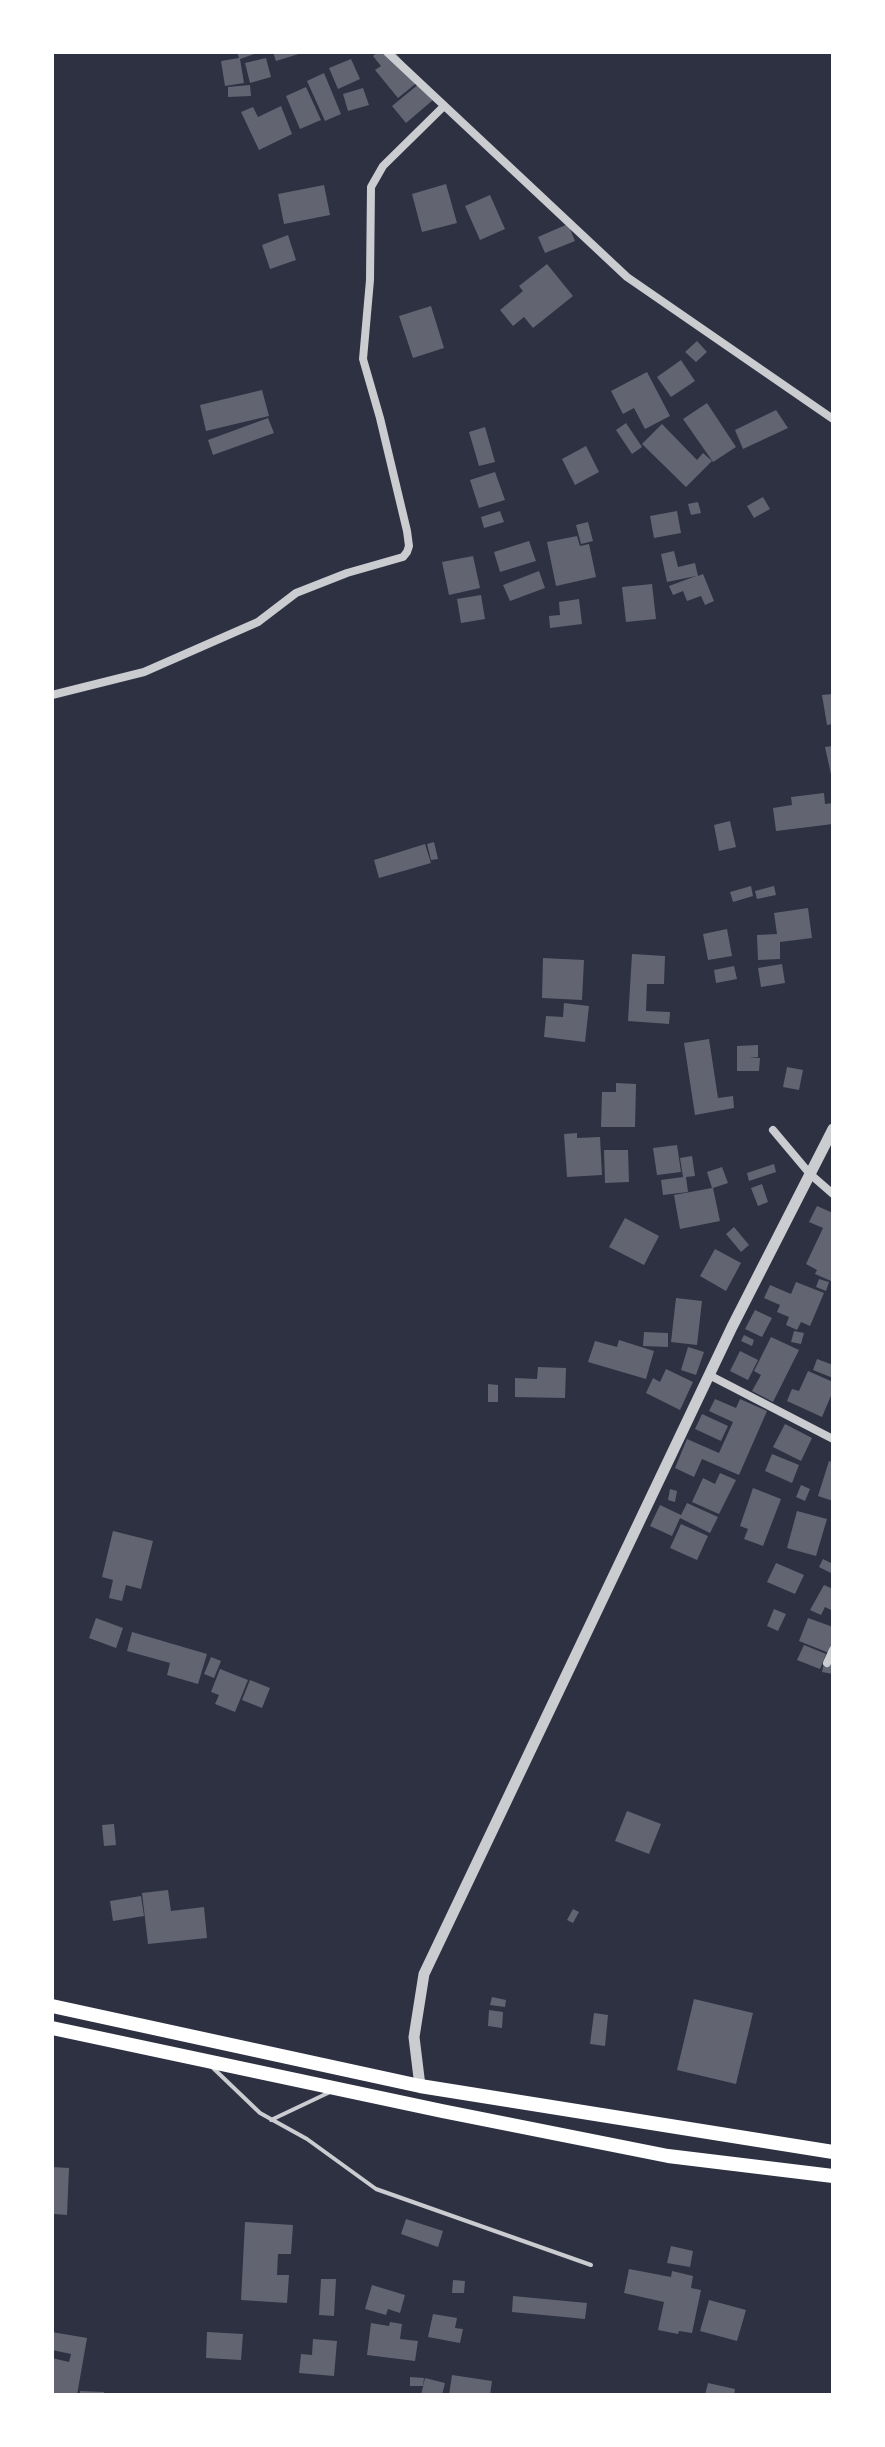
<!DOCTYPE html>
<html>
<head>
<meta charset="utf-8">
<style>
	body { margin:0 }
	#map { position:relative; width:885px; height:2447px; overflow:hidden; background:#2d3142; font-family:"Archivo Narrow",sans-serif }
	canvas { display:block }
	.frame { position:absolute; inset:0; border:54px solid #fff; pointer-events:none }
</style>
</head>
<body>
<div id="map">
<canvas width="885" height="2447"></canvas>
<div class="frame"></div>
</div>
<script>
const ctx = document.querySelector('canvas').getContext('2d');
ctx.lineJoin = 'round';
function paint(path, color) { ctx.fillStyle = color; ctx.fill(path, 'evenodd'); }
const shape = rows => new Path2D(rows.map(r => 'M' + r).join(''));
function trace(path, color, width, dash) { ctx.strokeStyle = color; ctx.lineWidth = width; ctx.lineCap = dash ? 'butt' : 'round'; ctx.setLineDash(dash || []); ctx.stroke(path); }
paint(shape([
	[237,52,260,52,240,59,244,83,225,86,221,61,239,58],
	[273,52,302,52,302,53,276,61],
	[378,52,395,52,419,81,398,98,375,70,381,66,373,56],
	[266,58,271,77,250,83,245,63],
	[351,59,360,79,338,89,329,68],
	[324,73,341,114,325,121,307,81],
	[420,83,433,100,406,123,392,106],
	[250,85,251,96,228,97,228,87],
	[306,87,321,120,300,129,286,96],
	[363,88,369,105,348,111,343,94],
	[281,106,292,134,259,150,241,112,253,107,258,117],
	[446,184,457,223,422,232,412,194],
	[324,185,330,215,284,224,278,194],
	[490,195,505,229,480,240,465,206],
	[568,224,575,241,545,253,538,237],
	[288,235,296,260,270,269,262,245],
	[547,264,573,296,533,328,524,317,513,326,500,310,523,291,519,286],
	[431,306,444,348,413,358,399,316],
	[697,341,707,352,696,362,685,352],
	[681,360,695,381,671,397,657,377],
	[647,372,670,416,645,429,634,408,623,414,611,391],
	[262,390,269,416,206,431,200,405],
	[707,403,736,447,713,462,683,419],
	[776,410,788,428,743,449,735,430],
	[268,418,274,433,213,455,208,440],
	[626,423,642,447,632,454,616,430],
	[662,424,697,460,703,453,712,461,686,487,642,444],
	[485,427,495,462,479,466,469,432],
	[586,446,599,472,575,485,562,459],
	[495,472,505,500,479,508,470,480],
	[763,497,770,509,754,518,747,506],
	[698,502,701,513,691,515,688,504],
	[500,511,504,522,484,528,481,517],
	[677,511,681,533,654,538,650,516],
	[588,522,593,541,581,544,576,525],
	[577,536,580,546,589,544,596,577,556,586,547,542],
	[529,541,536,561,500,572,494,552],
	[674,551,678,567,695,563,698,576,703,574,714,601,705,605,701,596,687,601,683,591,673,595,669,586,696,576,667,582,661,554],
	[473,556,480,588,449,595,442,562],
	[539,571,545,588,510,601,503,585],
	[652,584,656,619,626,622,622,587],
	[481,595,485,619,461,623,457,599],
	[579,599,582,624,550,628,549,616,560,615,559,602],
	[833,694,833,724,827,725,822,695],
	[833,746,833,779,832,779,825,747],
	[824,793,825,804,833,803,833,824,776,831,773,808,792,805,791,797],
	[730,821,736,847,719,851,714,825],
	[434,842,438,859,431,860,427,844],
	[425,844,431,863,379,878,374,860],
	[751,886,753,896,733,902,730,892],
	[774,886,776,895,757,899,755,891],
	[808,908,812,938,780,942,780,959,758,960,757,935,777,934,774,913],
	[727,929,732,956,708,960,703,934],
	[632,954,665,956,664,984,647,984,646,1011,670,1012,669,1024,628,1021],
	[543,958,584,960,582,1000,542,998],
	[782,964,785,983,761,987,758,968],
	[734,966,737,979,716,983,714,970],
	[564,1003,589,1006,585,1042,544,1037,546,1016,563,1017],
	[709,1039,718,1098,733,1096,734,1108,695,1115,684,1043],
	[758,1045,758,1057,749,1058,760,1058,759,1071,737,1071,737,1046],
	[787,1067,803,1070,799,1090,783,1087],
	[616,1083,636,1084,635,1127,601,1127,602,1092,616,1092],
	[577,1133,577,1138,600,1137,602,1175,567,1177,564,1134],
	[677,1145,681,1172,657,1175,653,1148],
	[604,1150,628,1150,629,1182,605,1183],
	[692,1156,695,1176,686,1177,688,1192,663,1195,661,1180,683,1177,680,1158],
	[774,1164,776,1172,749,1181,747,1173],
	[722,1167,728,1183,713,1188,720,1221,680,1229,674,1195,712,1188,707,1172],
	[762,1184,768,1202,758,1206,751,1188],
	[817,1206,833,1213,831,1281,815,1274,817,1270,806,1264,823,1228,809,1222],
	[625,1218,659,1236,644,1265,609,1247],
	[734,1227,749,1245,741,1252,726,1234],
	[715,1249,741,1263,726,1291,700,1276],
	[819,1279,829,1282,826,1291,816,1287],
	[796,1282,824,1293,810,1326,801,1322,797,1330,786,1325,789,1317,777,1312,780,1305,764,1298,770,1285,791,1294],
	[676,1298,702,1301,697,1345,671,1342],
	[755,1310,772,1318,762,1337,745,1329],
	[794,1331,804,1333,801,1344,791,1342],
	[644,1332,668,1333,668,1347,643,1346],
	[744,1335,754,1340,752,1346,741,1341],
	[771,1337,799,1350,773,1402,752,1391,761,1375,754,1371],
	[619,1340,654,1351,646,1379,588,1362,595,1341,617,1347],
	[688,1347,704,1352,696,1375,681,1370],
	[740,1351,758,1360,748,1380,730,1371],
	[817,1359,833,1365,833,1378,813,1370],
	[538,1367,566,1368,565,1398,515,1397,515,1378,537,1379],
	[666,1369,693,1382,680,1410,646,1393,653,1378,660,1382],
	[808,1371,833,1382,833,1391,822,1417,787,1401,792,1389,799,1391],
	[488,1384,498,1385,498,1402,488,1402],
	[715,1399,736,1408,740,1399,767,1411,739,1475,702,1459,694,1477,675,1468,687,1439,719,1453,733,1422,709,1411],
	[702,1414,728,1426,721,1441,695,1429],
	[785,1424,812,1438,801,1461,773,1447],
	[772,1454,799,1465,792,1483,765,1471],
	[829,1461,833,1462,833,1501,818,1496],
	[720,1473,736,1480,719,1514,692,1502,703,1478,715,1484],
	[801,1485,810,1489,805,1501,796,1497],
	[753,1488,781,1499,763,1546,744,1539,748,1529,740,1526],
	[670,1489,677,1491,675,1502,668,1500],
	[687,1503,718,1517,710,1533,680,1518,672,1536,650,1526,660,1505,681,1515],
	[797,1511,827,1519,816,1556,787,1548],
	[681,1524,708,1536,697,1560,670,1548],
	[113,1531,153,1541,141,1589,126,1585,122,1601,109,1598,113,1580,102,1577],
	[823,1559,833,1564,833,1574,819,1567],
	[776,1563,804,1575,795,1594,767,1582],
	[824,1585,833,1589,833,1611,825,1607,821,1615,810,1610],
	[774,1609,786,1614,778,1631,767,1626],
	[96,1618,123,1628,116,1648,89,1638],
	[808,1618,833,1627,833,1643,829,1653,799,1641],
	[132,1632,207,1654,198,1684,167,1675,170,1663,127,1651],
	[804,1645,826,1654,820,1669,797,1660],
	[211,1657,221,1661,214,1678,204,1674],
	[825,1658,833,1659,833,1674,822,1672],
	[220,1669,248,1680,235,1712,215,1704,219,1695,211,1692],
	[250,1680,270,1688,262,1708,242,1700],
	[627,1811,661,1824,649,1854,615,1841],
	[114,1824,116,1845,104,1846,102,1825],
	[168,1890,171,1911,204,1907,207,1938,148,1944,142,1893],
	[141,1896,144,1916,113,1921,110,1901],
	[573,1909,579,1912,573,1923,567,1920],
	[492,1997,506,2000,505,2007,490,2005],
	[694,1999,753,2013,736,2084,677,2070],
	[489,2010,503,2012,502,2028,488,2026],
	[594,2013,608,2015,605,2046,590,2044],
	[52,2167,69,2168,67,2215,54,2214],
	[406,2219,443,2231,438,2247,401,2234],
	[245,2222,293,2225,291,2254,278,2254,277,2275,289,2275,287,2303,241,2300],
	[671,2246,693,2251,690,2267,667,2263],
	[629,2269,671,2277,672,2271,693,2276,691,2288,701,2290,692,2333,679,2331,678,2334,658,2330,664,2302,624,2293],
	[321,2279,336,2279,334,2316,319,2315],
	[453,2280,465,2281,464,2293,452,2293],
	[372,2285,405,2295,400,2313,388,2309,386,2315,365,2309],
	[513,2296,587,2303,585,2319,512,2312],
	[709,2300,746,2310,737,2341,700,2331],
	[433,2314,457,2318,455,2328,463,2329,460,2343,428,2337],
	[390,2322,402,2324,400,2339,418,2341,415,2361,367,2355,371,2323,389,2326],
	[52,2332,87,2338,77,2395,52,2394,52,2358,69,2362,71,2354,52,2350],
	[207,2332,243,2334,241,2360,206,2358],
	[313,2339,337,2341,334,2376,299,2373,301,2354,312,2355],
	[452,2375,492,2381,490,2395,449,2395],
	[410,2377,424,2378,423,2386,410,2386],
	[425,2378,445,2383,442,2395,421,2395],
	[708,2383,735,2389,734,2395,705,2395],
	[80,2391,104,2392,104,2395,80,2395]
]), '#626471');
trace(shape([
	[212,2067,260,2113,307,2139,376,2189,591,2265],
	[271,2120,330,2092]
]), '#caccd0', 4);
trace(shape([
	[387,52,627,277,833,419],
	[52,695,144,672,258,622,296,593,347,573,403,557,407,552,409,546,407,531,380,418,363,359,370,280,371,187,383,166,443,107],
	[773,1130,810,1174,833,1194],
	[709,1375,833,1439],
	[827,1663,833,1650]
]), '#caccd0', 8);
trace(shape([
	[420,2086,414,2037,424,1974,732,1327,833,1129]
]), '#caccd0', 11);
trace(shape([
	[52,2006,420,2086,833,2152],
	[52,2028,442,2111,668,2156,833,2176]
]), '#fff', 14);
</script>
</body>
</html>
